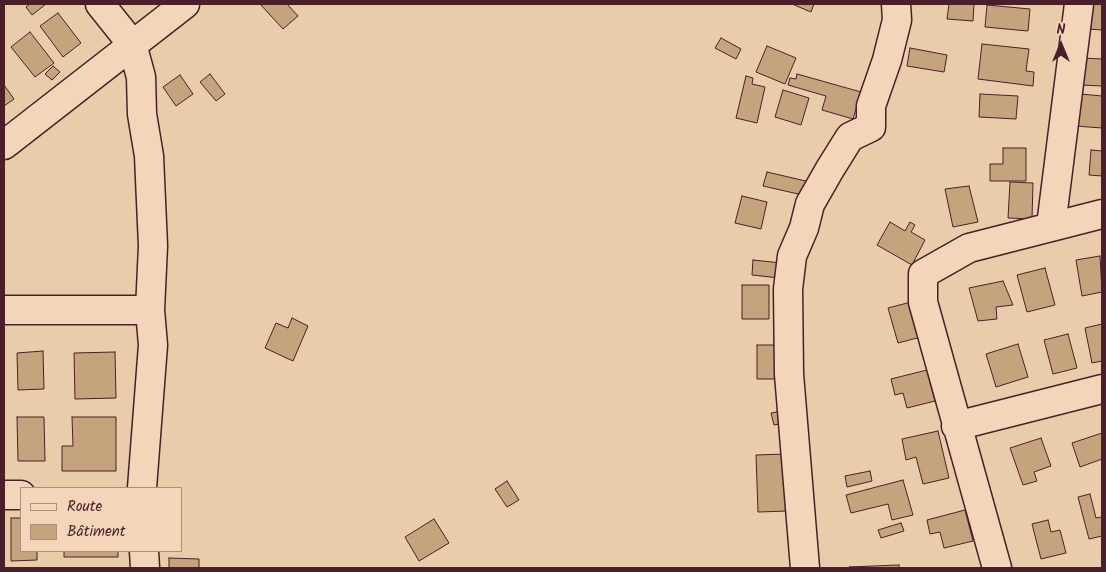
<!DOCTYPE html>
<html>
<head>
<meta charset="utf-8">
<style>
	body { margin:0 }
	#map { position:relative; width:1106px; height:572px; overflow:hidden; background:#e9ccaa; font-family:Kalam,sans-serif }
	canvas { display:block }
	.frame { position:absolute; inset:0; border:5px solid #4a1f2b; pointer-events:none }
	.legend { position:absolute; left:20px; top:487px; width:162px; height:65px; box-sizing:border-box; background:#f3d6ba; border:1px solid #af8d81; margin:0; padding:6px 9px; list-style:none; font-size:15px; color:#4a1f2b }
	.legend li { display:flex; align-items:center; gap:10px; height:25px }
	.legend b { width:25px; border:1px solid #af8d81 }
	.north { position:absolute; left:1036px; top:20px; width:50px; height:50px; -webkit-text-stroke:4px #f3d6ba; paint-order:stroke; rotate:0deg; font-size:14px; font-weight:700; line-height:20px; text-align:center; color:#4a1f2b }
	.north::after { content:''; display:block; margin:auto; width:18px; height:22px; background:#4a1f2b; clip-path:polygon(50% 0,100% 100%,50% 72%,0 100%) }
</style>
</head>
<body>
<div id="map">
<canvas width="1106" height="572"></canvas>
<div class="frame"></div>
<ul class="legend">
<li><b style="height:6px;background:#f3d6ba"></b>Route</li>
<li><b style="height:14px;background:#c5a47d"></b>Bâtiment</li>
</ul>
<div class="north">N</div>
</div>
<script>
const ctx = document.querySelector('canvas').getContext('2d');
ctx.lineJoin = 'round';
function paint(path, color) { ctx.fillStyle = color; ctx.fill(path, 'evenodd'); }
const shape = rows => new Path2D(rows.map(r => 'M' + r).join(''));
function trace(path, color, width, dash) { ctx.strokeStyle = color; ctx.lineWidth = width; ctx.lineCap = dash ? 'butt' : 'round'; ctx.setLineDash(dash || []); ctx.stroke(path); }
const building = shape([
	[30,4,46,4,32,15,26,7,30,4],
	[260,4,287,4,298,16,283,29,260,4],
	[792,4,814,4,811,12,792,4],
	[949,4,974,4,973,21,947,19,949,4],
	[1090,4,1102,4,1102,30,1089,29,1090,4],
	[987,5,1030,9,1028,31,985,27,987,5],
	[58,13,81,43,63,57,40,26,58,13],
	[30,32,54,63,35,77,11,47,30,32],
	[721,38,741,49,736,59,715,48,721,38],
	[982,44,1029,49,1026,71,1034,72,1033,86,978,79,982,44],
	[767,46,796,58,785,84,756,72,767,46],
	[910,48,947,55,944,72,907,66,910,48],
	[1083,58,1102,59,1102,86,1081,85,1083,58],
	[53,66,60,72,52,80,45,74,53,66],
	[210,74,225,94,216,101,200,82,210,74],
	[797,74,861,92,853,119,822,110,826,96,788,85,790,78,796,79,797,74],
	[180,75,193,94,176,106,163,87,180,75],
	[746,76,753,78,752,84,765,87,757,123,736,118,746,76],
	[4,85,14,99,4,106,4,85],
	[783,90,809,98,801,125,775,117,783,90],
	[1070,93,1102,96,1102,128,1075,126,1070,93],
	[980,94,1018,96,1016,119,979,117,980,94],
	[1003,148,1026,148,1026,181,990,181,990,164,1003,164,1003,148],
	[1091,150,1102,151,1102,176,1089,175,1091,150],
	[767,172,810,182,807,196,763,186,767,172],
	[1010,182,1033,183,1032,219,1008,218,1010,182],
	[969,186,978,222,953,227,945,189,969,186],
	[742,196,767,202,761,229,735,223,742,196],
	[890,222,905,231,910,222,915,225,911,232,925,240,912,265,877,245,890,222],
	[1100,256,1102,292,1082,296,1076,260,1100,256],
	[753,260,781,263,779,278,752,275,753,260],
	[1045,268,1055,305,1027,312,1017,275,1045,268],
	[1003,281,1013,305,996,307,997,319,978,321,969,288,1003,281],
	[742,285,769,285,769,319,742,319,742,285],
	[911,302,921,337,898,343,888,308,911,302],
	[292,318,308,326,293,361,265,348,276,323,288,328,292,318],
	[1102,324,1102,361,1092,363,1085,328,1102,324],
	[1068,334,1077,368,1053,374,1044,340,1068,334],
	[1018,344,1028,377,996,387,986,354,1018,344],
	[757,345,779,345,779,379,757,379,757,345],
	[43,351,44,389,18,390,17,353,43,351],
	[115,352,116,398,75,399,74,353,115,352],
	[927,370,935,401,907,408,903,393,895,395,891,379,927,370],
	[783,411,784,423,774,425,771,413,783,411],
	[17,417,44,417,45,461,18,461,17,417],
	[72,417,116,417,116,471,62,471,62,446,73,446,72,417],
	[938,431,949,478,923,484,916,457,906,460,902,439,938,431],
	[1102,433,1102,459,1080,467,1072,443,1102,433],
	[1041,438,1051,466,1034,472,1037,481,1023,485,1010,448,1041,438],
	[785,454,788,511,758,512,756,455,785,454],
	[870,471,872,481,847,487,845,476,870,471],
	[903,480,913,515,892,520,888,504,851,513,846,495,903,480],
	[507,481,519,500,507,507,495,489,507,481],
	[1090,494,1096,518,1102,517,1102,536,1089,539,1078,497,1090,494],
	[965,510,973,541,944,548,940,532,930,534,927,520,965,510],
	[11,518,21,518,21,551,37,551,37,560,11,561,11,518],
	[434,519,449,543,419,561,405,537,434,519],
	[1048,520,1051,532,1060,530,1066,553,1041,559,1032,524,1048,520],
	[901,523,904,531,881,538,878,530,901,523],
	[64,551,118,551,118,557,64,557,64,551],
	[169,558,199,559,199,568,169,568,169,558],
	[899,565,899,568,849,567,899,565]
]);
paint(building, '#c5a47d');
trace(building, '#4a1f2b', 1);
const minor = shape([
	[100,4,132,44,141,77,142,114,149,156,153,246,150,310,153,345,142,488],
	[4,145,185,4],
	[1051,226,1079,4],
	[4,310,150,310],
	[956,426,1102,389],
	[4,495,21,495],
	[144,551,145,568],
	[805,568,789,374,788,289,792,256,804,228,810,204,830,169,850,137,871,127,871,106,887,60,897,20,896,4],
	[997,568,923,302,923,274,969,248,1102,214]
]);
trace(minor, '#4a1f2b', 31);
trace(minor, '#f3d6ba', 28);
</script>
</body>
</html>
